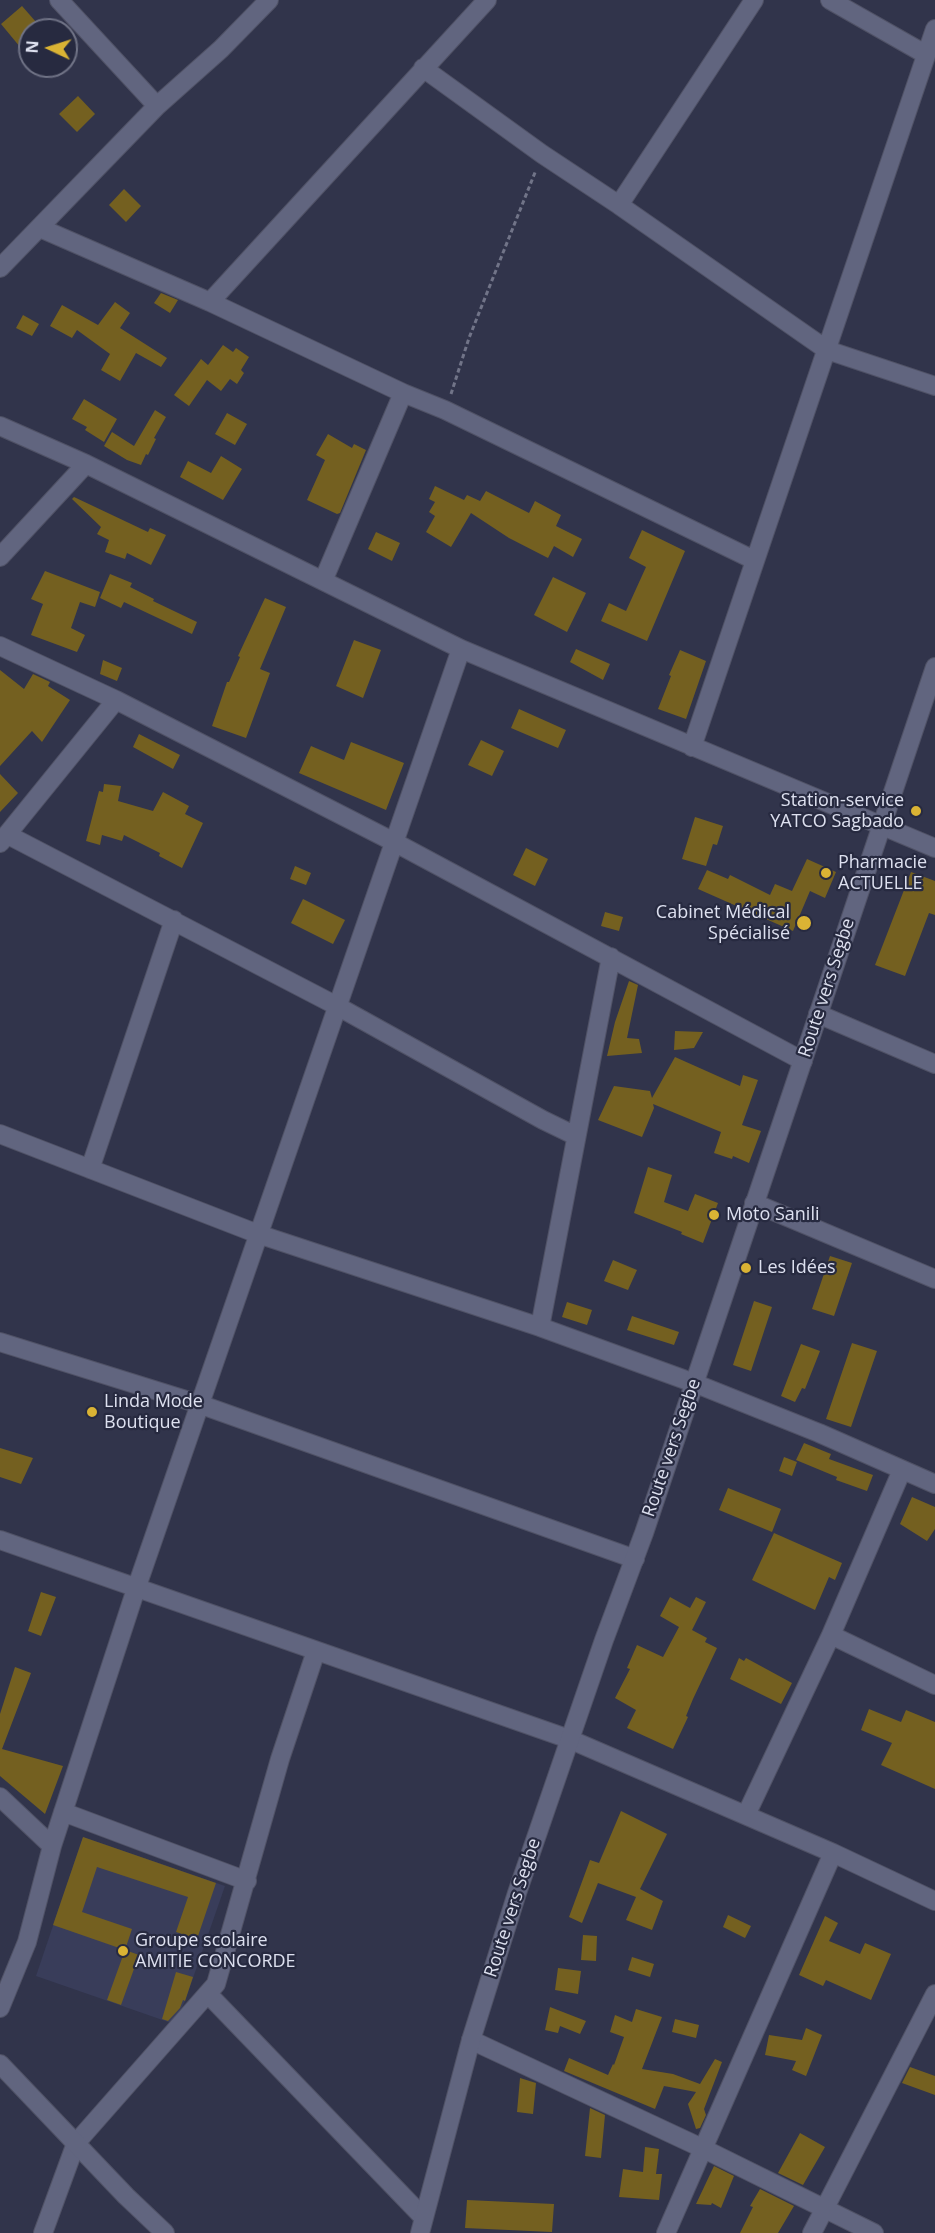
<!DOCTYPE html>
<html>
<head>
<meta charset="utf-8">
<style>
	body { margin:0 }
	#map { position:relative; width:935px; height:2233px; overflow:hidden; background:#31344b; font-family:"Open Sans",sans-serif }
	canvas { display:block }
	.north { position:absolute; left:18px; top:18px; width:60px; height:60px; box-sizing:border-box; background:#272a40; border:2px solid #707386; border-radius:50%; rotate:274deg; font-size:16px; font-weight:700; line-height:24px; text-align:center; color:#dde0ef }
	.north::after { content:''; display:block; margin:auto; width:21px; height:27px; background:#dab334; clip-path:polygon(50% 0,100% 100%,50% 72%,0 100%) }
</style>
</head>
<body>
<div id="map">
<canvas width="935" height="2233"></canvas>
<div class="north">N</div>
</div>
<script>
const ctx = document.querySelector('canvas').getContext('2d');
ctx.lineJoin = 'round';
function paint(path, color) { ctx.fillStyle = color; ctx.fill(path, 'evenodd'); }
const shape = rows => new Path2D(rows.map(r => 'M' + r).join(''));
function trace(path, color, width, dash) { ctx.strokeStyle = color; ctx.lineWidth = width; ctx.lineCap = dash ? 'butt' : 'round'; ctx.setLineDash(dash || []); ctx.stroke(path); }
function write(font, color, halo, rows, align = 'center') {
  ctx.font = font + ' "Open Sans",sans-serif'; ctx.lineWidth = 4.5; ctx.setLineDash([]); ctx.textBaseline = 'middle'; ctx.strokeStyle = halo; ctx.fillStyle = color; for (const [text, x, y, turn = 0] of rows) {
    ctx.save(); ctx.translate(x, y); ctx.rotate((+turn || 0) * Math.PI / 180); ctx.textAlign = isNaN(turn) ? turn : align; if (halo) ctx.strokeText(text, 0, 0); ctx.fillText(text, 0, 0); ctx.restore();
  }
}
paint(shape([
	[83,1837,225,1886,185,2001,174,2024,36,1976]
]), '#393d5a');
paint(shape([
	[22,6,43,30,30,30,30,59,1,24],
	[78,96,95,114,77,132,59,114],
	[124,189,141,206,126,222,109,205],
	[161,293,178,300,170,313,154,303],
	[115,302,130,313,120,328,167,358,161,367,136,353,120,381,101,370,110,354,77,330,72,338,50,326,62,305,98,325],
	[23,315,39,324,32,336,16,328],
	[223,345,233,352,236,348,249,357,241,370,244,373,237,384,230,379,221,391,207,380,189,406,174,395,201,359,208,365],
	[84,399,117,419,104,442,85,430,87,427,72,419],
	[155,410,166,417,154,438,156,439,148,455,146,454,141,465,127,460,104,446,112,432,134,446],
	[227,413,247,424,235,445,215,434],
	[328,434,352,448,354,444,366,450,340,513,337,514,307,500,325,460,316,455],
	[221,456,242,469,223,500,180,477,188,461,211,473],
	[435,486,464,500,467,495,480,501,486,491,529,513,535,501,561,515,556,526,582,539,573,557,554,546,548,558,509,538,471,513,451,547,426,532,435,516,429,512,435,502,429,499],
	[74,497,148,532,150,528,166,535,151,565,127,553,125,559,105,552,109,540,97,534,101,527,72,499],
	[642,530,685,551,647,641,601,621,609,603,626,611,646,567,629,558],
	[376,532,400,543,392,561,368,549],
	[45,571,100,592,95,607,80,602,71,628,85,635,77,652,31,635,43,604,31,599],
	[110,574,132,583,130,587,154,599,153,601,197,622,192,634,124,602,121,608,100,598],
	[553,577,586,593,567,632,534,615],
	[265,598,286,607,260,669,270,673,246,738,212,726,227,682,229,682,240,657,238,656],
	[354,640,381,650,363,698,336,686],
	[576,649,610,664,603,680,570,662],
	[680,650,706,661,686,719,658,709,671,676,669,675],
	[103,660,122,668,117,681,100,674],
	[0,670,24,689,33,674,50,682,48,686,70,700,42,742,32,731,0,766],
	[519,709,566,730,558,748,511,728],
	[139,734,180,755,173,769,133,747],
	[481,740,504,751,492,776,468,765],
	[351,742,404,763,386,810,299,773,311,746,344,760],
	[0,774,18,793,0,812],
	[104,784,121,786,118,801,153,811,163,792,189,806,185,814,203,823,182,868,159,856,160,853,124,835,122,841,102,835,100,845,86,841,99,791,103,792],
	[695,817,723,826,717,845,713,844,706,866,682,859],
	[526,848,548,859,535,886,513,875],
	[807,859,836,872,825,898,810,891,793,931,698,889,707,870,728,879,730,875,770,895,775,884,792,891],
	[295,866,311,873,306,885,290,879],
	[911,872,935,881,935,915,929,913,905,976,875,965],
	[303,899,345,920,333,944,291,923],
	[605,912,623,917,619,931,601,926],
	[629,981,638,985,627,1038,639,1039,642,1053,607,1056,615,1022],
	[675,1031,703,1032,694,1048,674,1050],
	[675,1057,740,1086,743,1075,758,1080,742,1125,761,1131,749,1163,733,1156,732,1159,714,1153,721,1132,653,1104,654,1108,642,1137,598,1120,614,1086,650,1091,652,1098],
	[648,1167,672,1175,664,1202,688,1211,695,1194,718,1203,703,1243,681,1234,682,1232,634,1213],
	[830,1256,852,1263,834,1316,812,1309],
	[613,1260,637,1270,628,1290,604,1281],
	[754,1301,772,1307,751,1371,733,1365],
	[567,1302,592,1310,587,1325,562,1317],
	[632,1316,679,1332,674,1345,627,1330],
	[852,1343,877,1351,851,1427,826,1419],
	[801,1344,820,1351,805,1389,802,1388,795,1402,781,1396],
	[804,1443,831,1454,829,1459,873,1475,867,1491,836,1480,837,1477,796,1460],
	[0,1448,33,1458,21,1484,0,1477],
	[784,1457,797,1462,792,1476,779,1471],
	[728,1488,781,1509,772,1532,719,1510],
	[912,1497,935,1507,935,1529,927,1541,900,1524],
	[774,1533,842,1563,835,1580,829,1577,815,1610,752,1580],
	[41,1592,56,1597,41,1636,28,1631],
	[670,1597,690,1608,696,1597,706,1602,692,1630,707,1638,705,1642,717,1648,693,1699,686,1716,688,1717,673,1749,627,1728,636,1710,615,1698,630,1669,627,1668,637,1645,663,1657,679,1627,660,1616],
	[739,1658,744,1661,746,1658,792,1683,781,1704,730,1679],
	[15,1667,31,1673,2,1749,63,1766,45,1814,0,1776,0,1714],
	[869,1709,901,1722,906,1710,935,1722,935,1789,881,1765,892,1743,861,1730],
	[621,1811,667,1834,640,1889,663,1901,652,1930,626,1920,636,1897,598,1883,582,1923,569,1917,590,1860,599,1863],
	[83,1837,216,1883,197,1939,176,1932,188,1897,97,1867,82,1912,132,1929,125,1950,53,1925],
	[728,1915,751,1926,745,1938,723,1927],
	[825,1916,838,1923,829,1941,860,1954,865,1943,891,1954,871,2000,826,1980,823,1986,799,1975],
	[583,1935,597,1936,596,1961,581,1960],
	[125,1950,139,1955,121,2005,107,2000],
	[632,1957,654,1964,650,1977,628,1970],
	[558,1968,581,1971,578,1994,555,1990],
	[176,1972,193,1977,185,2001,183,2000,180,2008,168,2021,162,2019],
	[550,2007,586,2021,580,2034,560,2026,558,2033,545,2030],
	[636,2009,662,2017,642,2069,673,2074,700,2084,715,2059,722,2062,704,2109,706,2115,700,2128,696,2129,688,2104,696,2092,664,2086,655,2109,564,2071,569,2058,608,2075,613,2064,614,2065,624,2037,610,2032,615,2015,632,2022],
	[675,2019,699,2025,696,2038,672,2032],
	[806,2028,822,2035,806,2076,792,2070,796,2061,765,2055,769,2035,802,2040],
	[910,2067,935,2076,935,2095,902,2083],
	[520,2078,536,2083,533,2114,517,2112],
	[590,2108,605,2115,601,2158,585,2156],
	[800,2133,825,2147,803,2185,778,2173],
	[645,2147,659,2149,656,2174,662,2174,659,2200,619,2197,623,2169,643,2172],
	[714,2166,734,2176,721,2208,712,2203,711,2205,696,2204],
	[760,2189,794,2206,778,2233,740,2233,753,2207,750,2206],
	[467,2200,554,2204,552,2232,465,2228]
]), '#746020');
const street = shape([
	[59,0,157,106],
	[830,0,925,54],
	[423,68,542,154,619,205,827,350,935,386],
	[619,205,754,0],
	[40,228,210,302,403,393,445,410,754,560],
	[0,268,157,106,221,49,269,0],
	[210,302,487,0],
	[0,426,86,464,461,649,935,848],
	[0,557,86,464],
	[323,581,403,393],
	[0,646,116,700,394,842,803,1061],
	[692,747,935,29],
	[8,835,337,1006,543,1120,576,1136],
	[0,843,116,700],
	[818,1014,935,1064],
	[0,1134,258,1234,540,1327,694,1383,819,1433,935,1484],
	[90,1169,174,920],
	[754,1203,935,1279],
	[540,1327,611,957],
	[0,1342,199,1404,635,1559],
	[0,1540,569,1739,833,1853,935,1901],
	[831,1635,935,1685],
	[0,1797,52,1846],
	[63,1812,247,1881],
	[746,1815,831,1635,902,1470],
	[209,1995,423,2217],
	[0,2008,27,1942,52,1846,136,1589,461,649],
	[471,2040,704,2149,874,2233],
	[43,2233,76,2143,216,1984,280,1759,316,1651],
	[666,2233,833,1853],
	[812,2233,935,1994]
]);
const secondary = shape([
	[0,2064,126,2196,165,2233],
	[420,2233,471,2040,517,1893,604,1640,644,1533,935,667]
]);
trace(street, '#505266', 20);
trace(secondary, '#505266', 20);
trace(shape([
	[451,394,469,338,536,170]
]), '#717488', 3, [4.5, 3]);
trace(street, '#61657f', 18);
trace(secondary, '#61657f', 18);
for (const [x, y, r, color] of [
	[916,811,6,"#dab334"],
	[826,873,6,"#dab334"],
	[804,923,8,"#dab334"],
	[714,1215,6,"#dab334"],
	[746,1268,6,"#dab334"],
	[92,1412,6,"#dab334"],
	[123,1951,6,"#dab334"]
]) { const dot = new Path2D(); dot.arc(x, y, r, 0, 2 * Math.PI); ctx.fillStyle = color; ctx.fill(dot); trace(dot, '#272a40', 2); }
write('18px', '#dde0ef', '#272a40', [
	["Station-service",904,801,"right"],
	["YATCO Sagbado",904,822,"right"],
	["Pharmacie",838,863],
	["ACTUELLE",838,884],
	["Cabinet Médical",790,913,"right"],
	["Spécialisé",790,934,"right"],
	["Moto Sanili",726,1215],
	["Les Idées",758,1268],
	["Linda Mode",104,1402],
	["Boutique",104,1423],
	["Groupe scolaire",135,1941],
	["AMITIE CONCORDE",135,1962]
], 'left');
write('18px', '#dde0ef', '#272a40', [
	["Route vers Segbe",827,988,-72],
	["Route vers Segbe",672,1448,-71],
	["Route vers Segbe",513,1908,-72]
]);
</script>
</body>
</html>
